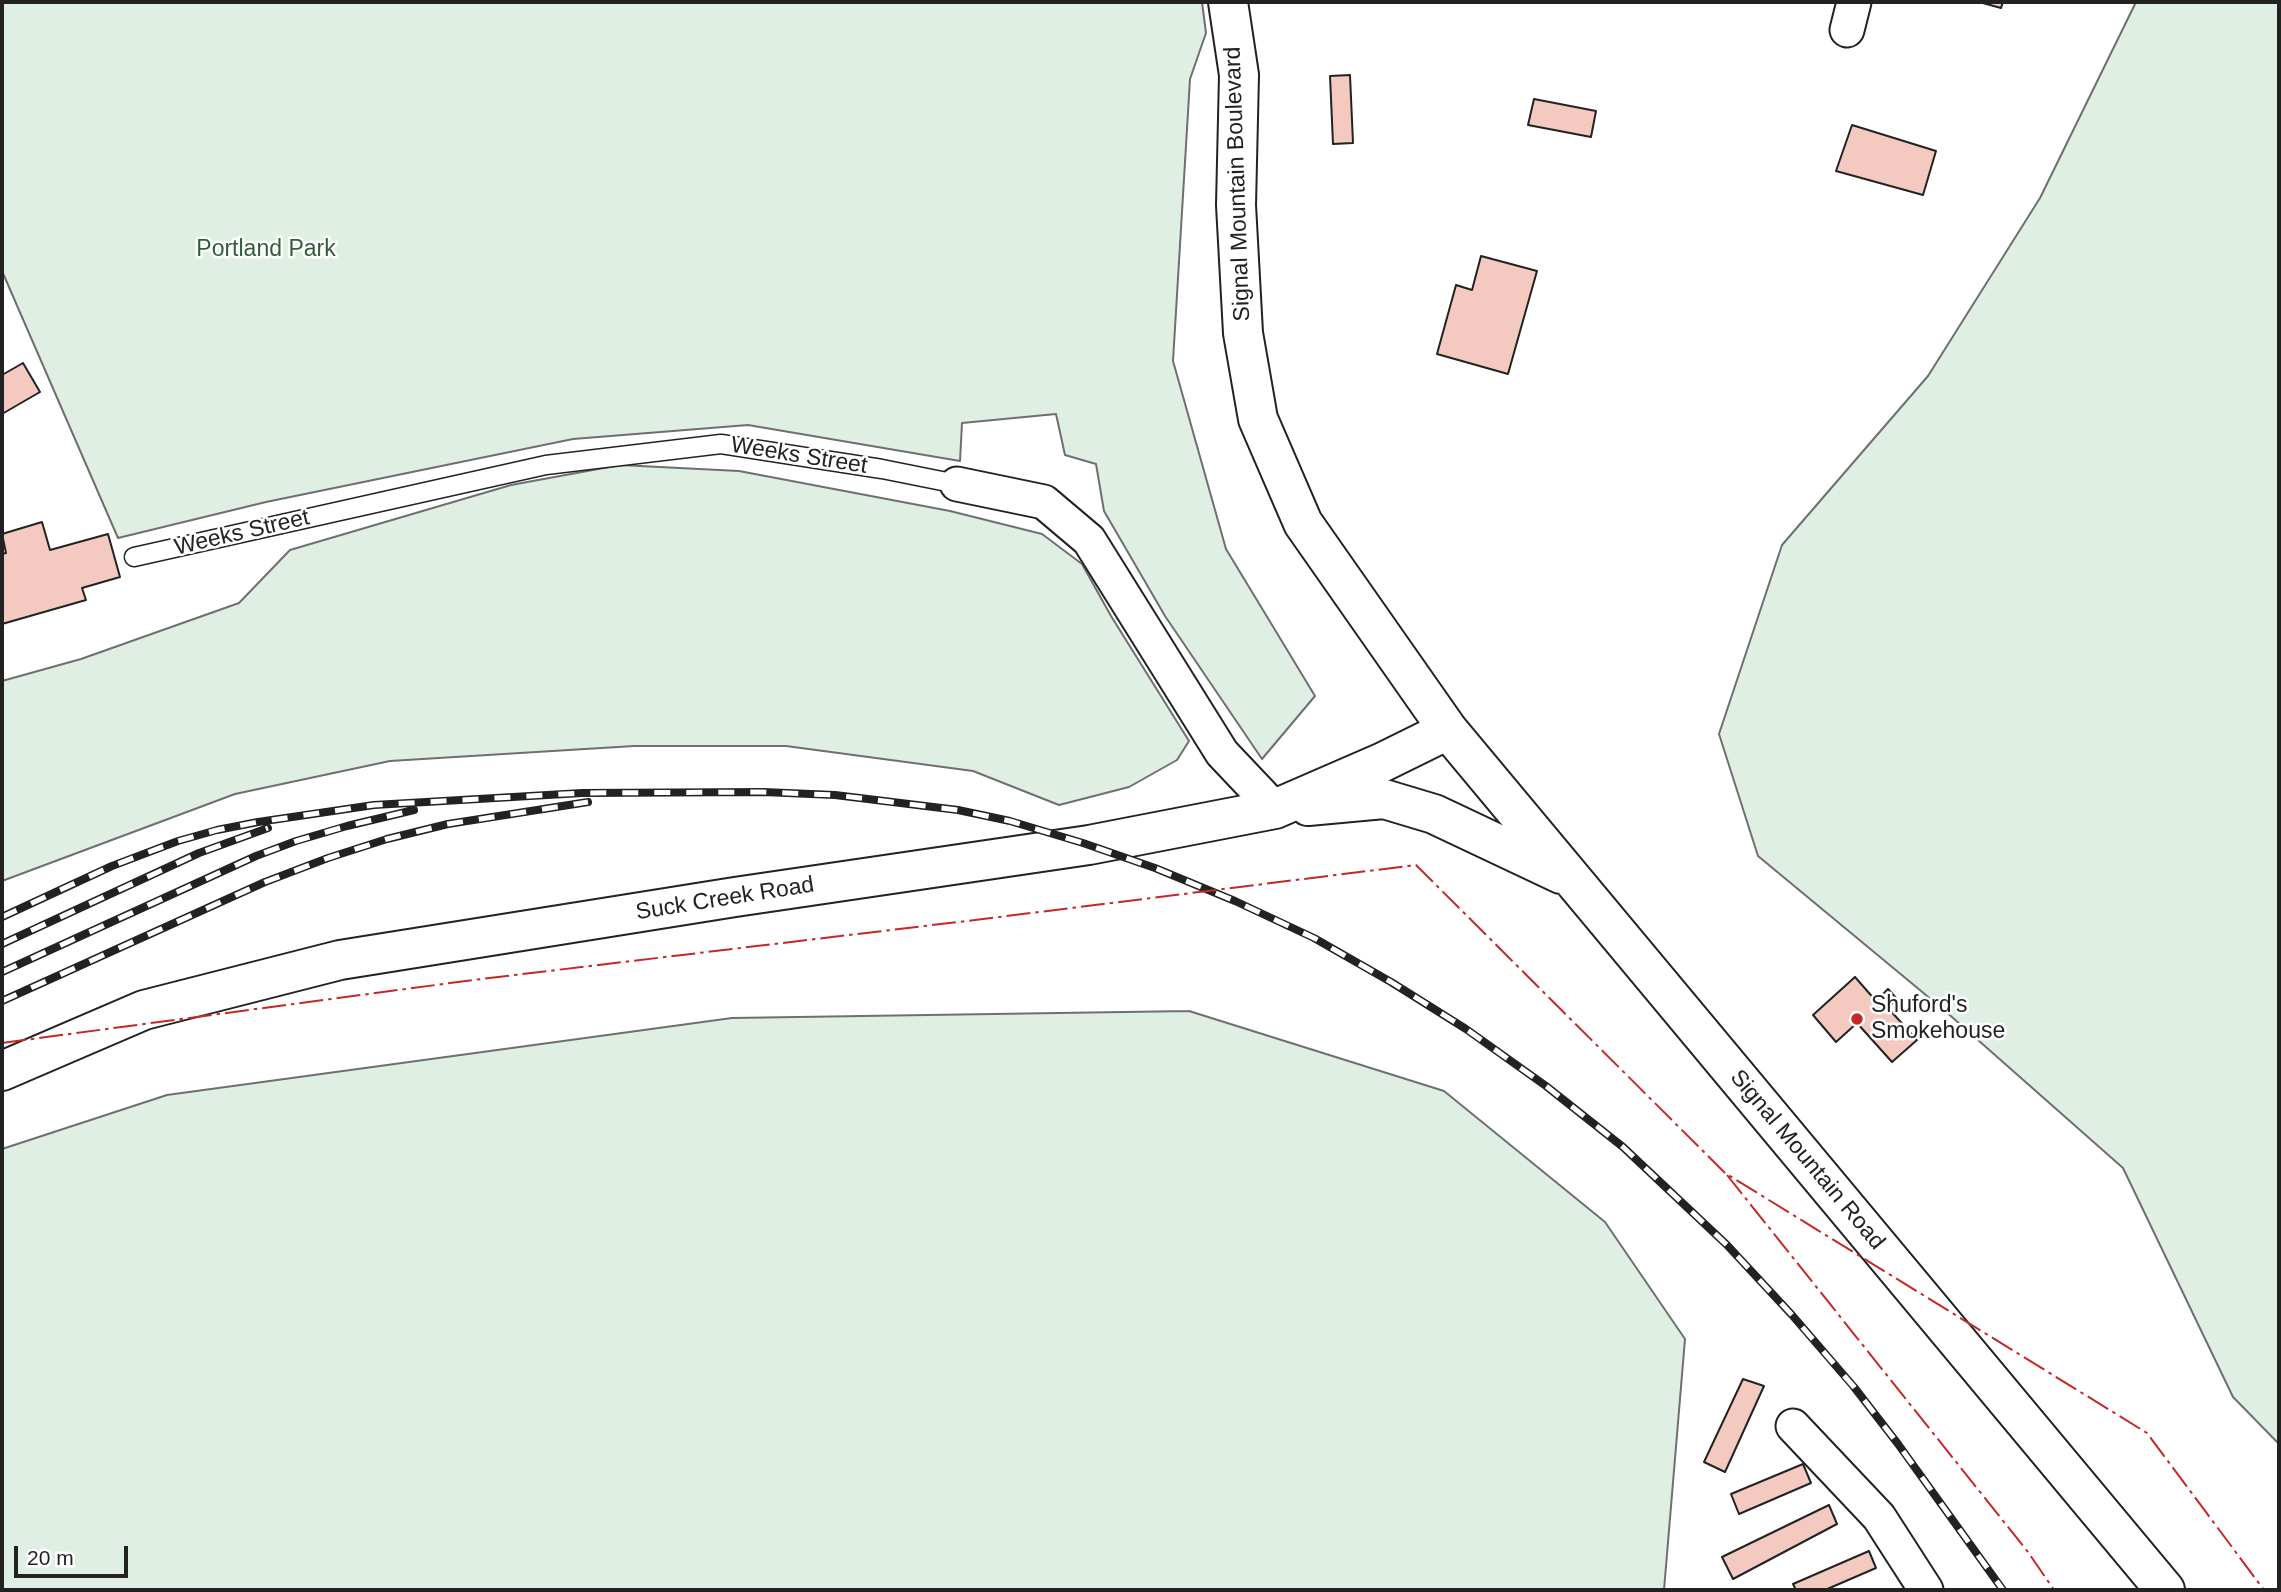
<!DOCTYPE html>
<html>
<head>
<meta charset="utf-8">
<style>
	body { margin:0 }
	#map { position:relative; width:2281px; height:1592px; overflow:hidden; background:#fff; font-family:Helvetica,sans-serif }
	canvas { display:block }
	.frame { position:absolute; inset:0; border:4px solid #222; pointer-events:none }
	.scale { position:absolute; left:14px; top:1546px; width:114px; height:32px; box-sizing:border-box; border:4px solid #222; border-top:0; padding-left:9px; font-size:21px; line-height:24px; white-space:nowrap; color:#222; -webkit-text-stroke:5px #fff; paint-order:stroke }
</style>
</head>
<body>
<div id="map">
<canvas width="2281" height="1592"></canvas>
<div class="frame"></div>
<div class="scale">20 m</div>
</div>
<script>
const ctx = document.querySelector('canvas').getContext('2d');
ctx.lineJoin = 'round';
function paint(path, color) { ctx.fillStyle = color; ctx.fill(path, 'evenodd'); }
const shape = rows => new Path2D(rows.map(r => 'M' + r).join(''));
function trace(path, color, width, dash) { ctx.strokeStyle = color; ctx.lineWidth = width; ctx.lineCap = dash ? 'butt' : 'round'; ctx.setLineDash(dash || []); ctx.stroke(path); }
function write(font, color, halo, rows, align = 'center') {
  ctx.font = font + ' Helvetica,sans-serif'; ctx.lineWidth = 5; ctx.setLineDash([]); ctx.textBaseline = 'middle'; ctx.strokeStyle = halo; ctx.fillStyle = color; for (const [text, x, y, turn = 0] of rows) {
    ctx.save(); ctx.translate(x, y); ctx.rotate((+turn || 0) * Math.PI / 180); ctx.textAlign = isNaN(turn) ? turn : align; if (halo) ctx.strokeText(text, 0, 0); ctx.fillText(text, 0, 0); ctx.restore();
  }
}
const green = shape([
	[2,2,1202,2,1206,33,1190,79,1173,361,1226,549,1315,696,1262,759,1165,616,1104,511,1096,464,1065,455,1056,414,962,423,960,461,748,425,573,439,266,502,118,538,2,271,2,2],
	[2136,2,2279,2,2279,1444,2233,1397,2123,1168,1944,1010,1758,856,1719,734,1782,545,1928,376,2040,198,2136,2],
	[620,465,739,471,950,511,1042,534,1082,564,1111,616,1189,741,1177,760,1129,787,1059,805,973,771,786,746,634,746,390,761,235,794,2,881,2,681,81,659,239,603,290,550,511,485,620,465],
	[1189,1011,1444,1091,1605,1222,1685,1339,1664,1590,2,1590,2,1149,167,1095,732,1018,1189,1011]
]);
paint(green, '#e0efe3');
trace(green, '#6f6f6f', 2);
const building = shape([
	[1979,2,2003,2,2001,8,1979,2],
	[1350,75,1353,143,1333,144,1330,76,1350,75],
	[1534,99,1596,111,1591,137,1528,125,1534,99],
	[1852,125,1936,151,1923,195,1836,171,1852,125],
	[1481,256,1537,271,1508,374,1437,354,1456,285,1472,290,1481,256],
	[23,363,40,392,2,414,2,375,23,363],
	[42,522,50,550,108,534,120,577,82,588,86,600,2,624,2,554,6,553,2,534,42,522],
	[1855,977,1876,1001,1888,989,1897,999,1888,1008,1917,1040,1892,1062,1857,1023,1836,1042,1813,1015,1855,977],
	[1743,1379,1764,1386,1725,1472,1704,1462,1743,1379],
	[1803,1464,1811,1483,1739,1514,1731,1494,1803,1464],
	[1829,1505,1837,1524,1733,1579,1722,1557,1829,1505],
	[1869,1551,1876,1568,1825,1590,1796,1590,1793,1584,1869,1551]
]);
paint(building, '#f3c9c0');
trace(building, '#222', 2);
const lane = shape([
	[134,557,546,465,721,444,882,469,957,484]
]);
const street = shape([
	[1847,30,1854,2],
	[957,484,1044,502,1089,540,1222,753,1275,809],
	[1793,1426,1879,1517,1926,1590]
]);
const primary = shape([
	[1228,2,1239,75,1236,205,1243,333,1258,419,1303,523,1448,730,2165,1590],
	[1308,806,1384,799,1434,814,1561,874],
	[2,1071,144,1010,340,960,735,897,1089,845,1275,809,1381,763,1448,730]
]);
trace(lane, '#222', 21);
trace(street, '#222', 37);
trace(primary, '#222', 42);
trace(lane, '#fff', 18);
trace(street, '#fff', 33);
trace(primary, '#fff', 38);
const rail = shape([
	[2,917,112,866,178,841,217,830,258,822,374,805,582,793,763,792,835,795,958,810,1010,821,1083,843,1155,868,1235,901,1314,938,1391,982,1466,1029,1546,1086,1623,1147,1727,1245,1792,1315,1854,1387,1898,1444,2003,1590],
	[2,944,199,853,268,828],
	[2,972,256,856,296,841,347,826,414,810],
	[2,1001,265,882,328,858,387,839,448,824,588,802]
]);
trace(rail, '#222', 8);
trace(rail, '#fff', 5, [16]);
trace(shape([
	[2,1043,473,980,983,919,1416,865,1725,1173,2147,1433,2264,1590],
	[1727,1175,2028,1552,2054,1590]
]), '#c62828', 2, [24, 5, 3.5, 5]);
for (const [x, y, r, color] of [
	[1857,1019,7,"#c62828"]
]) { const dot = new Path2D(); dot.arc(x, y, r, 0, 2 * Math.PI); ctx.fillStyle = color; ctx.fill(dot); trace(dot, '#fff', 2.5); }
write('23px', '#222', '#fff', [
	["Signal Mountain Boulevard",1238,184,-92],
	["Weeks Street",799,456,9],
	["Weeks Street",242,533,-13],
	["Suck Creek Road",725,899,-9],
	["Signal Mountain Road",1807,1160,50]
]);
write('23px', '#2f5e38', '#fff', [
	["Portland Park",266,250]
]);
write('23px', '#222', '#fff', [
	["Shuford's",1871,1006],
	["Smokehouse",1871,1032]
], 'left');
</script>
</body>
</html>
